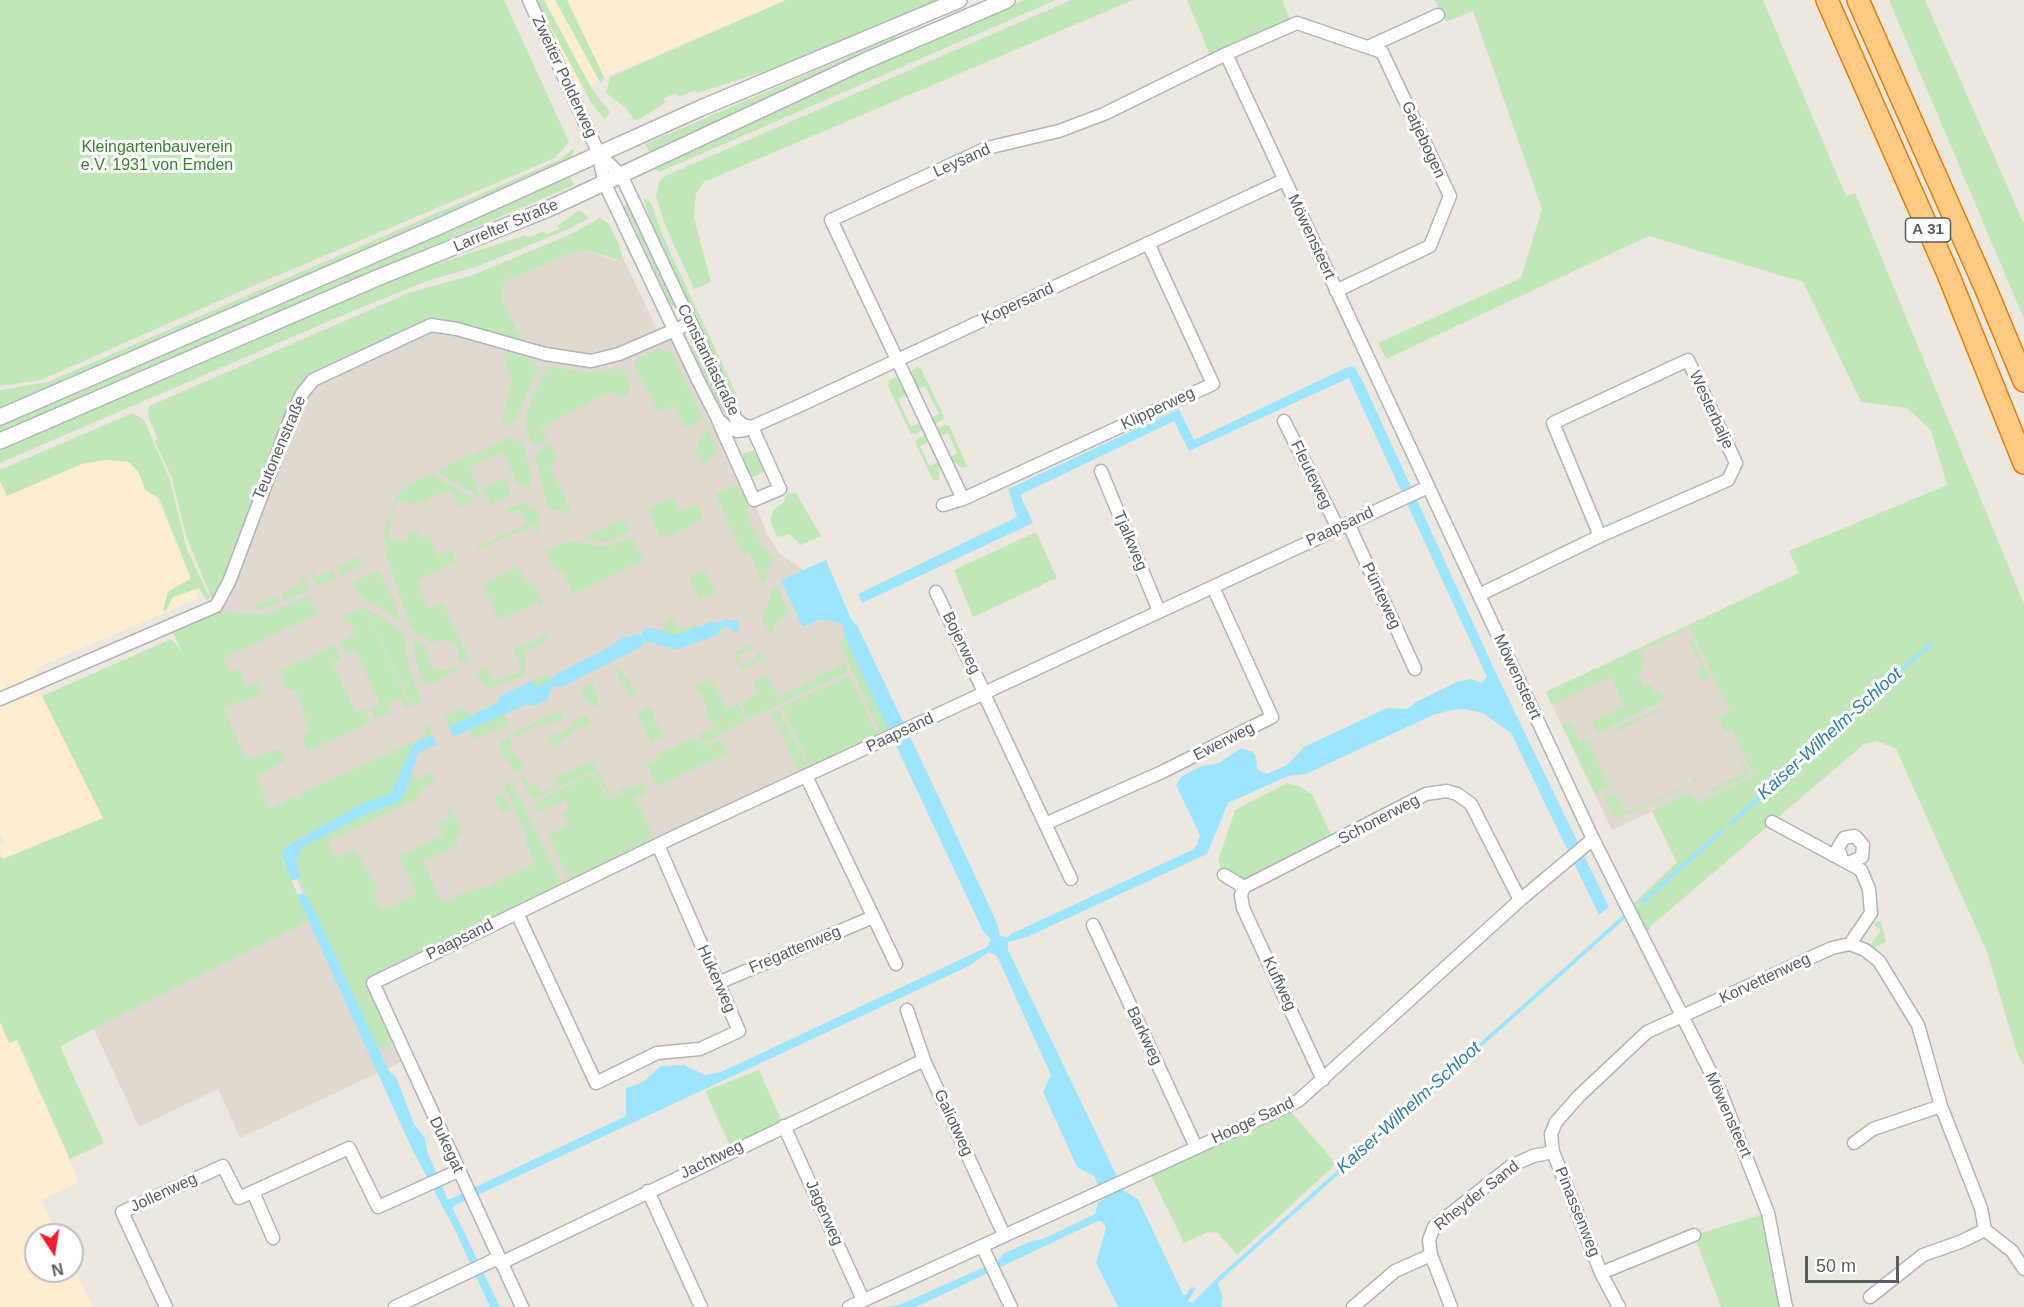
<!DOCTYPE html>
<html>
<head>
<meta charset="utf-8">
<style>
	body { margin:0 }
	#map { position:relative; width:2024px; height:1307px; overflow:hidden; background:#ede8df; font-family:Arial,sans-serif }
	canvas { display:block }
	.north { position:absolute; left:24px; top:1223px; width:60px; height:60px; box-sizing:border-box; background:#fff; border:2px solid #bcbfc0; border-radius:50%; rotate:168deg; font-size:16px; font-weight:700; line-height:24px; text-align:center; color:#585e62 }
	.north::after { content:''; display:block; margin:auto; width:21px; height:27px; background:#f71c30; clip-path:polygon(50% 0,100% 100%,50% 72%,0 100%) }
	.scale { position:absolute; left:1805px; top:1256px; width:94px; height:27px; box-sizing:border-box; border:3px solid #585e62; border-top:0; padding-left:8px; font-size:18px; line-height:21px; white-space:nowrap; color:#585e62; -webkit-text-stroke:4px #fff; paint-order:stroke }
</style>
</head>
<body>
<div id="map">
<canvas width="2024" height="1307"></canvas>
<div class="north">N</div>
<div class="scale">50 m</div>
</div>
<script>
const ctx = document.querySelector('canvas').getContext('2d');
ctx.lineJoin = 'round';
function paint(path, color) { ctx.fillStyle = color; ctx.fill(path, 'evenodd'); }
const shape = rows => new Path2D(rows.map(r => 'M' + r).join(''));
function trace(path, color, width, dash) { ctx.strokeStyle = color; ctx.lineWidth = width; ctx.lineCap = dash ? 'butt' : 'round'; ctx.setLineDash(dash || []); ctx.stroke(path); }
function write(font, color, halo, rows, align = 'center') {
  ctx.font = font + ' Arial,sans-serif'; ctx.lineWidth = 6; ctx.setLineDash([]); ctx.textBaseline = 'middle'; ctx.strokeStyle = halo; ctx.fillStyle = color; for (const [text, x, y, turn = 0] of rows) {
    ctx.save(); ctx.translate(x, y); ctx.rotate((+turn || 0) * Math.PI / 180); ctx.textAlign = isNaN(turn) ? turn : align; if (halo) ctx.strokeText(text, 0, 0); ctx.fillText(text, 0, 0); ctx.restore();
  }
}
paint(shape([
	[529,0,786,0,604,77,573,96],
	[128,430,199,598,36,668,42,696,103,818,2,859,0,846,5,843,0,833,0,478],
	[0,1005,79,1182,41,1200,58,1235,36,1235,36,1271,72,1271,72,1264,93,1307,0,1307]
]), '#ffedd2');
paint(shape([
	[582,249,615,260,622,256,660,336,675,330,754,500,766,533,780,554,804,570,781,580,804,627,821,619,843,624,892,737,373,982,407,1059,240,1138,218,1089,139,1127,94,1029,313,918,292,868,170,627,215,606,186,536,172,478,155,441,277,394,427,326,524,341,501,299,504,285,508,280],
	[1799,573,1859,701,1676,862,1652,811,1612,830,1546,692]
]), '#dfd9d0');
paint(shape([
	[0,0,504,0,569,142,555,158,246,289,41,380,0,386],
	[536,0,544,0,592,89,610,112,605,120,592,104],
	[555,0,567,0,604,77,601,84],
	[786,0,941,0,793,63,697,93,695,90,678,97,676,93,664,98,665,103,640,119,634,120,627,109,606,93,610,77],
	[1024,0,1056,0,685,161,659,172,655,169,903,53],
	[1071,0,1133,0,704,182,696,193,694,218,711,282,694,289,665,225,656,197,659,182,665,176],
	[1187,0,1282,0,1291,21,1210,55],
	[1435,0,1763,0,1846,196,1855,193,2024,604,2024,1066,2016,1050,1987,952,1896,749,1877,741,1864,744,1651,926,1643,939,1628,909,1677,862,1652,811,1691,792,1697,803,1754,776,1732,729,1725,732,1719,718,1730,712,1690,628,1641,651,1646,661,1641,664,1644,670,1638,674,1644,687,1651,684,1654,692,1659,690,1664,700,1597,734,1592,722,1624,706,1611,677,1552,705,1546,692,1799,573,1789,551,1947,485,1931,430,1907,408,1861,402,1803,282,1649,236,1386,359,1378,343,1521,278,1542,209,1473,11,1446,22],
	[1889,0,1925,0,2024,224,2024,319],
	[896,36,897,39,649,152,645,144],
	[575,147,571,158,557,166,0,409,0,390,48,382,561,159],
	[570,177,574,185,0,433,0,425],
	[643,198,651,203,665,241,740,402,734,405,655,234],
	[628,204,675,302,673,306,671,305,624,206],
	[579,210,589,218,573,227,479,266,427,281,348,313,0,463,0,448,398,276,526,235,528,238,544,231,546,234,559,229,557,226],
	[600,218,608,223,618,242,622,254,619,260,582,249,508,280,504,285,501,299,524,342,520,346,440,325,306,387,218,609,222,612,263,615,312,595,314,598,310,600,317,615,223,658,230,672,239,668,246,687,258,681,262,695,223,708,247,759,279,749,283,754,285,762,255,777,266,793,262,795,269,809,296,796,297,799,302,798,300,794,387,754,389,757,393,755,392,751,425,736,422,728,428,725,432,735,412,744,391,793,361,804,289,844,282,855,283,860,309,921,60,1046,104,1143,70,1159,17,1040,9,1043,0,1022,0,856,3,859,103,818,42,696,171,639,182,651,170,627,215,606,186,536,172,478,155,441,158,439,148,416,149,406,411,292,473,275,571,234],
	[690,345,695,345,724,409,720,410],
	[679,348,711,416,707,417,676,351],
	[657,349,672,353,703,419,685,428,674,405,658,413,632,361],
	[502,351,532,359,538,368,516,418,510,423,501,425,512,383],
	[551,366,583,372,605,371,621,366,630,384,629,393,624,397,609,392,541,428,548,441,532,445,526,425,527,411,538,385,547,368],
	[917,367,921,369,945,418,934,425,930,418,939,414,925,386,917,388,910,373],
	[896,377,906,395,898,399,911,427,920,423,923,430,915,434,911,434,888,386,889,381],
	[133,413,144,420,169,477,187,549,210,598,206,600,199,588,173,597,166,611,163,610,168,592,191,578,159,498,145,490,139,473,129,462,105,460,82,464,7,496,0,481,0,470],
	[944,425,949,425,967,466,962,468,952,461,950,457,957,453,948,433,939,436,936,429],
	[707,427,717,452,703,466,695,450],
	[925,434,929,442,920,446,929,466,939,462,940,465,939,479,933,481,915,441],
	[511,437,522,444,526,453,532,479,528,488,518,485,503,452,470,467,480,498,439,473,440,469],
	[549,443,559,460,550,465,573,515,562,510,549,509,546,502,535,458,538,451],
	[754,450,764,472,749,479,739,455],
	[432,474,475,500,460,508,452,491,444,491,440,493,441,496,433,495,429,497,430,500,419,502,418,507,398,499,391,515,389,539,407,542,409,531,415,528,420,538,431,534,433,539,430,540,438,556,451,549,456,561,416,581,429,609,443,603,470,661,465,663,458,661,458,649,453,643,445,639,431,643,411,629,385,551,384,530,397,495,409,484],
	[505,478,510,489,510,495,491,505,483,488],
	[737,485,749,502,745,511,760,542,773,559,763,584,749,553,743,555,715,494],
	[796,493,821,536,801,545,789,534,777,537,770,520,773,510,784,502,786,494],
	[673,497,680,511,697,504,704,518,673,535,660,537,648,509],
	[525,502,540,514,538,533,533,525,478,550,477,547,527,524,520,510,509,514,506,509],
	[624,519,630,531,613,539,604,542,583,538],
	[1036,532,1057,578,973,617,954,570],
	[632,537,645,560,573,594,562,570,556,572,546,551,570,541,605,547],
	[358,557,362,565,341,576,337,568],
	[515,568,520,570,527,585,533,583,543,604,539,606,537,603,499,620,483,584],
	[332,570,336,578,317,587,310,572,312,571,316,578],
	[378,570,393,597,401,622,359,595,352,582],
	[705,570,715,593,700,600,689,577],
	[303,575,310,590,284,601,281,594,302,584,299,577],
	[778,588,788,610,776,623,770,635,762,620,772,590],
	[277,596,280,603,256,610,255,606],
	[364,607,410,706,405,707,400,698,387,704,391,713,376,719,370,708,380,704,356,651,346,655,340,643,355,635,349,622,345,623,343,617],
	[365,607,403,632,410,672,422,703,412,706],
	[671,616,677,626,685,629,696,624,699,631,681,639,662,632,667,618],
	[549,630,543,643,525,653,525,675,494,688,483,684,476,672,486,667,494,682,522,670,513,650,544,636,543,633],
	[844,635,892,737,884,741,840,645],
	[413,638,428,649,427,660,435,670,449,670,454,667,458,670,425,687,417,666],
	[1692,640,1710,678,1702,681,1697,671,1702,668,1689,641],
	[335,645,341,659,332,663,356,713,365,709,371,722,307,752,302,737,309,730,296,690,286,689,279,671],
	[751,645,753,650,751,649,740,654,739,663,743,666,756,659,758,651,764,659,741,670,735,659,737,652],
	[844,663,848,672,748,719,741,703,759,694,753,682,767,675,778,697],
	[620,667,624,676,626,676,636,695,630,698,615,669],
	[548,674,554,678,536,687,532,681],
	[849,675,881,743,813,773,782,707],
	[709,680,713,682,727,709,738,704,746,720,704,744,699,741,701,739,699,735,714,728,707,716,704,699,694,687],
	[593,681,595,685,592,687,601,707,589,703,582,692,584,686],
	[651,706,655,722,665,736,651,742,637,713],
	[464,707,468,715,480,710,480,713,449,727,444,716],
	[1661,708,1662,710,1615,732,1614,729],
	[779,709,811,774,802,778,771,712],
	[557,712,563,713,563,718,542,728,537,724,518,737,514,736,515,732],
	[504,713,509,724,474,740,469,730],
	[587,716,590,724,573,730,574,732,551,747,547,739,570,728,572,722],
	[1570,722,1580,742,1587,739,1610,787,1595,794,1562,725],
	[511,737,510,746,524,767,520,771,514,771,500,750,501,740],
	[693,738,704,746,720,740,727,754,657,786,646,764,660,758,658,754],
	[1742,758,1750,775,1713,793,1711,789,1746,772,1740,759],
	[593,760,611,796,629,785,631,788,609,798,597,776,590,773,533,800,520,778,524,776,530,786,535,783,541,793,555,787,553,782,557,780,556,777],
	[412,772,417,780,430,773,434,782,422,789,415,800,329,841,337,858,355,849,379,891,373,894,381,911,417,894,399,856,444,835,439,823,450,818,446,809,450,808,463,833,455,837,459,845,423,861,442,902,481,886,483,889,532,865,533,860,525,842,528,839,504,785,512,782,565,889,373,982,400,1041,379,1050,302,885,297,867,297,854,302,848,364,815,392,806,405,793],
	[588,775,596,778,609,801,642,783,647,793,635,799,658,845,572,886,548,835,568,825,562,813,569,809,564,800,538,812,534,804],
	[1695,777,1697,781,1620,818,1613,816,1605,797,1615,793,1625,813,1692,782],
	[1287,783,1299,786,1312,794,1335,843,1244,887,1224,875,1218,861,1235,810],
	[503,793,510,811,502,814,494,797],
	[1877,921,1881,922,1886,942,1870,950,1861,941,1871,944,1881,930,1874,925],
	[759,1070,784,1126,732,1150,705,1091],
	[1287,1107,1336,1164,1237,1255,1218,1233,1208,1232,1184,1243,1148,1169],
	[1768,1213,1785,1307,1721,1307,1694,1235]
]), '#c1e7b9');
paint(shape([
	[1350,366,1355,368,1364,384,1495,671,1609,907,1599,915,1511,733,1483,713,1464,709,1452,710,1433,715,1306,774,1288,776,1228,803,1207,854,1027,937,1008,942,1008,950,1124,1191,1138,1199,1183,1294,1186,1295,1191,1287,1196,1288,1188,1301,1192,1303,1222,1273,1226,1276,1218,1283,1223,1298,1221,1307,1118,1307,1096,1263,1106,1228,1103,1222,1098,1221,916,1307,882,1307,899,1305,998,1261,1003,1254,1031,1241,1043,1239,1095,1214,1098,1202,1104,1199,1094,1176,1077,1167,1043,1092,1051,1075,997,956,989,952,969,966,452,1207,500,1307,490,1307,455,1230,412,1149,297,895,305,893,316,914,389,1071,396,1077,414,1124,425,1138,427,1151,448,1200,626,1116,626,1088,643,1082,661,1066,684,1065,705,1075,721,1072,987,947,991,939,983,931,875,701,844,635,843,624,821,619,803,627,781,580,826,560,851,619,858,627,933,785,997,923,1000,935,1006,938,1013,933,1192,850,1197,845,1200,835,1176,785,1182,776,1202,766,1219,763,1241,748,1253,752,1256,757,1257,769,1267,774,1287,765,1304,747,1387,708,1407,709,1416,702,1457,682,1471,679,1482,683,1487,677,1349,378,1189,451,1174,421,1020,495,1033,523,862,603,858,594,1017,517,1008,489,1179,409,1194,440],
	[726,619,738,621,739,630,735,632,727,626,720,629,717,623],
	[652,628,681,639,699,631,702,638,678,649,651,640,647,630],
	[635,636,639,646,596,667,593,660,609,652,612,644,625,637],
	[585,664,588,671,561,682,559,676],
	[554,678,557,684,552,687,547,700,534,706,527,704,453,737,449,727,498,702,500,696,532,681,536,687],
	[432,735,437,744,418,753,405,793,399,802,364,815,302,848,296,860,300,878,291,881,282,855,285,847,361,804,391,793,413,744]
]), '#9de5ff');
trace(shape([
	[1730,824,1931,644],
	[1642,902,1722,831],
	[1221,1277,1625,916]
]), '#9de5ff', 4);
trace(shape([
	[649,635,677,642,713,629],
	[560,680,637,641]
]), '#9de5ff', 14);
const minor = shape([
	[529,0,599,154,604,182,698,380,718,419,726,427,737,431,745,430,803,404,1284,180],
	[1368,47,1438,15],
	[1226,54,1593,839,1721,1093,1768,1213,1786,1307],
	[599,154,621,175,630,194,736,419,743,425,752,427],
	[1148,243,1213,384,963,499,831,220,987,148,1059,131,1104,114,1226,54,1297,23,1382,52,1450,196,1430,246,1336,291],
	[718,420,754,500,780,489,752,427],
	[1284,421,1338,528],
	[1101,471,1159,611],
	[943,505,963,499],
	[1348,523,1415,669],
	[936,592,985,694],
	[1479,595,1600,536,1728,480,1736,463,1688,360,1553,423,1600,536],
	[984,694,1071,879],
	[0,699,216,606,229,582,293,412,302,394,313,380,431,325,457,329,545,354,591,361,619,354,691,323],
	[806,776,896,964],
	[1772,822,1861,870,1869,889,1871,913,1850,944],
	[1045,824,1162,772,1272,717,1213,587],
	[1842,859,1838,848,1844,838,1855,836,1863,845,1862,857,1851,862],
	[1224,875,1244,887,1426,794,1447,791,1457,794,1471,804,1520,900],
	[1244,887,1241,895,1243,908,1323,1080],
	[517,913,596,1083,657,1053,700,1049,739,1031,658,845],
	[1093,925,1196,1147],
	[718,983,873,917],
	[907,1010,924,1060,1004,1235],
	[784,1126,863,1300],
	[1854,1143,1873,1129,1941,1106],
	[1553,1152,1601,1273,1619,1307],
	[648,1191,701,1307],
	[253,1192,273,1238],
	[982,1246,1011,1307],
	[1431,1255,1451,1307],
	[501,1263,924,1060],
	[1601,1273,1694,1235],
	[1870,1297,1923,1255,1960,1242,1985,1230],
	[166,1307,122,1212,223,1166,239,1198,349,1148,378,1207,458,1171],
	[395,1307,498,1258],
	[522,1307,373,983,676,836,1428,487],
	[849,1307,1298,1101,1520,900,1593,839],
	[1353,1307,1395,1271,1431,1255,1429,1240,1434,1227,1511,1166,1533,1156,1553,1152,1551,1134,1556,1122,1579,1096,1647,1032,1832,948,1850,944,1865,950,1879,961,1918,1025,1941,1106,1981,1208,1985,1230,2012,1251,2024,1269]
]);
const tertiary = shape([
	[0,417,442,225,701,108,959,0],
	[0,441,377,278,548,209,865,61,1007,0]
]);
const motorway = shape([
	[1827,0,1948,274,2024,463],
	[1858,0,1985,287,2024,381]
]);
trace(minor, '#b1b5b9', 15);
trace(tertiary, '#b1b5b9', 18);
trace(motorway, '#ec7a00', 24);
trace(minor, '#fff', 12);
trace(tertiary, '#fff', 15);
trace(motorway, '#ffcb84', 21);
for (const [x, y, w] of [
	[1928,230,45]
]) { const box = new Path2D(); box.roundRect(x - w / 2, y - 12, w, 24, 4.5); ctx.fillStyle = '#fff'; ctx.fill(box); trace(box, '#585e62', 1.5); }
write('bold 15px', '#585e62', null, [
	["A 31",1928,230]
]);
write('16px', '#585e62', '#fff', [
	["Zweiter Polderweg",564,77,65],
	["Gatjebogen",1423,140,65],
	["Leysand",962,161,-24],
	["Larrelter Straße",506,226,-23],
	["Möwensteert",1311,237,65],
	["Kopersand",1018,304,-25],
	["Constantiastraße",708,360,64],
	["Klipperweg",1158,409,-25],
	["Westerbalje",1711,410,65],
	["Teutonenstraße",280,448,-67],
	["Fleuteweg",1311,475,64],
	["Paapsand",1340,527,-25],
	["Tjalkweg",1130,541,67],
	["Pünteweg",1381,596,65],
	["Bojerweg",961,643,64],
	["Möwensteert",1517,677,65],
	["Paapsand",900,733,-25],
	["Ewerweg",1224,742,-27],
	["Schonerweg",1379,820,-28],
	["Paapsand",460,940,-26],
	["Fregattenweg",795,950,-23],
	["Hukerweg",716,979,66],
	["Korvettenweg",1765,979,-25],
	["Kuffweg",1279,984,65],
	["Barkweg",1144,1036,65],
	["Möwensteert",1728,1115,66],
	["Hooge Sand",1253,1121,-25],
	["Galiotweg",953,1123,65],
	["Dukegat",446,1145,65],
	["Jachtweg",712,1160,-26],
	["Jollenweg",164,1193,-25],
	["Rheyder Sand",1477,1196,-38],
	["Pinassenweg",1577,1212,68],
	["Jagerweg",824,1213,66]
]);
write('16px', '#38852e', '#fff', [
	["Kleingartenbauverein",157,148],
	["e.V. 1931 von Emden",157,166]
]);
write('italic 18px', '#2f7ea6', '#fff', [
	["Kaiser-Wilhelm-Schloot",1830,734,-42],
	["Kaiser-Wilhelm-Schloot",1409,1108,-42]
]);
</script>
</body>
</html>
